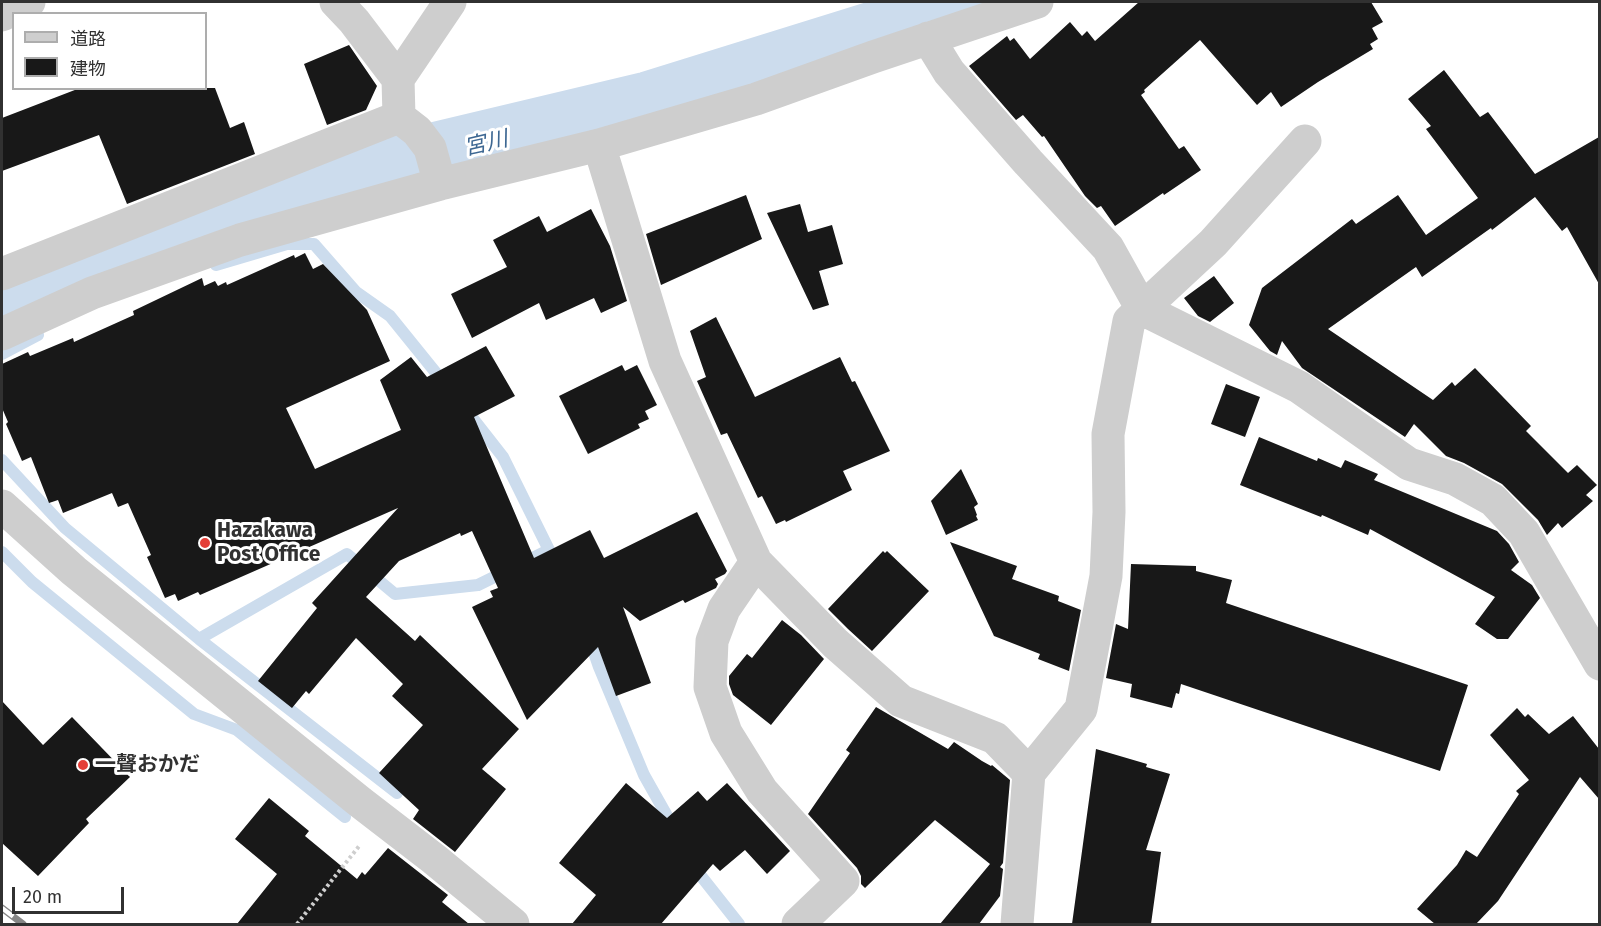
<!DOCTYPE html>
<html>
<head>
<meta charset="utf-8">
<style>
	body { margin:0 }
	#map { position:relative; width:1601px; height:926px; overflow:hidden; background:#fff; font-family:"Fira Sans","Noto Sans JP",sans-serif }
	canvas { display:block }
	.frame { position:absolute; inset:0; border:3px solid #313131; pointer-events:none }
	.legend { position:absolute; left:12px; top:12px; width:195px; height:78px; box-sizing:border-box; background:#fff; border:2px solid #adadad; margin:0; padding:8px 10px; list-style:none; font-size:18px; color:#313131 }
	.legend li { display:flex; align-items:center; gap:12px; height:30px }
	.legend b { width:30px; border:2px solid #adadad }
	.scale { position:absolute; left:12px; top:887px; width:112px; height:27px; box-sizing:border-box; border:3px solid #313131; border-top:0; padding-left:8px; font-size:18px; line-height:21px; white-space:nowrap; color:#313131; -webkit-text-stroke:4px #fff; paint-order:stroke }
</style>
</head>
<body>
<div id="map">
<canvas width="1601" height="926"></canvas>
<div class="frame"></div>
<ul class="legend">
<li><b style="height:8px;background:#cecece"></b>道路</li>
<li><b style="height:16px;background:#181818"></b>建物</li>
</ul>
<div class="scale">20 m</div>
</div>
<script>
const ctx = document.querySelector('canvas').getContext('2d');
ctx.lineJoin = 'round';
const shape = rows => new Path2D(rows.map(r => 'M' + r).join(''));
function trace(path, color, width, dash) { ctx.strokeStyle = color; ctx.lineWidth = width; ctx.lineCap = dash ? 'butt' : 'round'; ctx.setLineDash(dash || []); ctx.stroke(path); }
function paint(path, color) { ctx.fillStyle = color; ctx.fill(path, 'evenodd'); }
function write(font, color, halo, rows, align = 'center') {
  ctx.font = font + ' "Fira Sans","Noto Sans JP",sans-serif'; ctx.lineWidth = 6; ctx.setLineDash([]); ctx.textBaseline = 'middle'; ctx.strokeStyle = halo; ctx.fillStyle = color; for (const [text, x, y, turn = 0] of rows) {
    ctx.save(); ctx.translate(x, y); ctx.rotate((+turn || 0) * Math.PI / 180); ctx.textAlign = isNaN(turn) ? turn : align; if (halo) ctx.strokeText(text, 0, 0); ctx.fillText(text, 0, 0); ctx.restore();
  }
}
trace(shape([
	[216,265,287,244,314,244,356,292,390,316,445,384],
	[2,354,38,335],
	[2,460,65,528,199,639,397,793],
	[2,552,32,582,194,714,237,730,345,817],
	[589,638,599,667,644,775,675,830],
	[199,639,347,554,395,594,478,585,549,550,503,457,467,411],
	[694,863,701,876,739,924]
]), '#ccdced', 12);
trace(shape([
	[2,304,81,271,233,212,419,160,650,105,904,26,978,2]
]), '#ccdced', 68);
paint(shape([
	[1139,2,1371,2,1383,22,1372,28,1378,39,1370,44,1373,49,1318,82,1281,107,1271,92,1257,105,1200,40,1144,90,1145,92,1141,95,1179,149,1184,146,1201,170,1164,195,1163,193,1115,226,1101,206,1097,208,1085,196,1044,136,1042,137,1023,115,1016,120,969,66,1007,36,1010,41,1014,38,1030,59,1070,22,1082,36,1087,31,1095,41],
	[349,45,377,86,366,110,327,125,304,64],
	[1444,70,1480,117,1488,112,1535,174,1599,137,1599,284,1567,227,1562,231,1535,197,1492,230,1491,228,1422,277,1416,267,1328,329,1433,400,1452,382,1455,386,1475,368,1531,426,1526,431,1568,473,1577,465,1597,485,1586,495,1593,501,1562,528,1558,523,1547,535,1538,520,1502,484,1464,463,1446,456,1414,424,1405,437,1302,368,1282,341,1277,355,1270,351,1249,325,1262,288,1352,219,1356,224,1398,195,1426,235,1478,198,1426,129,1431,126,1408,99],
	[80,88,215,88,230,128,244,122,255,154,127,204,99,135,2,171,2,118],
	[746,195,762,239,661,285,646,234],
	[800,204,808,232,832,225,843,264,819,271,829,305,813,310,767,213],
	[591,209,610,246,627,301,601,313,594,298,546,320,539,303,472,338,451,294,507,267,493,240,539,216,547,232],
	[305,253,313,269,323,264,367,310,390,361,286,408,315,469,401,430,380,380,411,357,427,377,486,346,515,396,474,417,534,558,590,530,604,558,697,512,727,571,725,574,715,579,718,584,716,588,685,603,683,600,640,621,623,607,651,683,616,696,598,647,527,720,472,607,493,597,490,591,498,588,472,531,461,536,460,533,399,561,366,597,415,641,420,635,519,729,482,769,506,789,455,852,413,819,419,810,379,773,423,725,392,696,403,684,356,638,309,694,306,691,292,708,258,681,317,608,312,603,398,508,200,595,198,592,178,601,175,594,165,598,147,557,151,555,128,503,118,507,112,493,63,513,58,500,49,503,31,457,22,461,6,424,8,422,2,408,2,364,28,352,30,356,73,338,74,342,134,315,133,311,202,278,204,286,215,281,218,286,226,282,227,285,294,255,295,258],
	[1214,276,1234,303,1210,322,1198,316,1184,298],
	[716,317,755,397,840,357,852,382,855,381,890,451,843,471,852,490,786,522,785,520,776,524,762,496,758,498,727,433,721,435,697,381,706,377,690,331],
	[622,365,625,371,637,365,657,405,645,411,649,419,638,424,640,428,588,454,559,396],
	[1226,384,1260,397,1245,437,1211,424],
	[1259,437,1317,461,1318,458,1341,468,1345,460,1378,474,1374,480,1497,531,1509,544,1519,562,1511,570,1532,585,1540,598,1508,639,1497,639,1475,624,1495,597,1370,529,1368,535,1322,515,1321,517,1240,485],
	[961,469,978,504,974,507,977,515,976,516,978,520,946,535,931,501],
	[950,542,1017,566,1012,579,1059,596,1058,601,1081,610,1069,671,1038,659,1040,654,994,636],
	[883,551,885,553,887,551,929,591,872,651,848,629,828,609],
	[1131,564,1196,566,1196,571,1232,580,1226,603,1468,685,1440,771,1181,684,1179,694,1176,693,1172,708,1130,697,1132,684,1106,678,1116,624,1128,629],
	[782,620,801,635,824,659,771,725,733,695,729,684,729,676,747,654,752,658],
	[2,701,43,745,72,717,130,777,86,819,89,823,38,876,2,843],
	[876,707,948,749,954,742,982,761,991,766,992,765,1010,780,1003,863,1000,867,1003,869,1000,896,979,924,940,924,990,864,935,820,865,888,861,884,861,876,857,868,808,814,850,753,846,750],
	[1517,708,1525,717,1528,714,1549,734,1573,716,1599,749,1599,799,1580,777,1498,901,1476,924,1435,924,1417,909,1457,865,1466,850,1477,857,1519,794,1516,791,1529,780,1490,735],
	[1096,749,1147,764,1146,767,1170,774,1146,850,1161,852,1151,924,1072,924],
	[626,783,667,818,698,791,707,801,727,783,790,851,767,874,745,850,720,871,713,864,661,924,572,924,596,895,559,863],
	[269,798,309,831,305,836,357,879,362,872,365,875,388,848,448,895,442,902,469,924,237,924,277,874,235,839]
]), '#181818');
trace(shape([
	[297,924,360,845]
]), '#cecece', 4, [3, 3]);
trace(shape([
	[336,2,354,21,398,79,399,117,417,131,430,148,440,184],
	[2,15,29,2],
	[928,38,949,72,1028,162,1108,248,1142,309,1299,387,1409,464,1455,479,1493,500,1524,533,1600,664],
	[398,79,450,2],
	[599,145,665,361,756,562,835,643,901,701,995,738,1029,773],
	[2,274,399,117],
	[2,334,92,293,240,240,440,184,599,145,756,99,873,57,1037,2],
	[2,506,74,571,360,802,434,859,513,924],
	[756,562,724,609,712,641,710,687,726,733,762,791,843,881,798,924],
	[1017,924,1029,773,1081,709,1106,576,1109,512,1108,434,1129,321,1213,243,1305,141]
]), '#cecece', 33);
const rail = shape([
	[2,908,23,924]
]);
trace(rail, '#868686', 7);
trace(rail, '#fff', 4.5, [14]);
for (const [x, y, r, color] of [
	[205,543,6,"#e43e37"],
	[83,765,6,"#e43e37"]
]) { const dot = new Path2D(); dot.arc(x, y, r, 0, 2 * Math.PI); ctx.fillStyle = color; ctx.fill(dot); trace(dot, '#fff', 2); }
write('bold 21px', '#313131', '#fff', [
	["Hazakawa",217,531],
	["Post Office",217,555],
	["一聲おかだ",95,765]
], 'left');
write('italic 22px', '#3e6893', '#fff', [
	["宮川",486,144,-13]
]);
</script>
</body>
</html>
